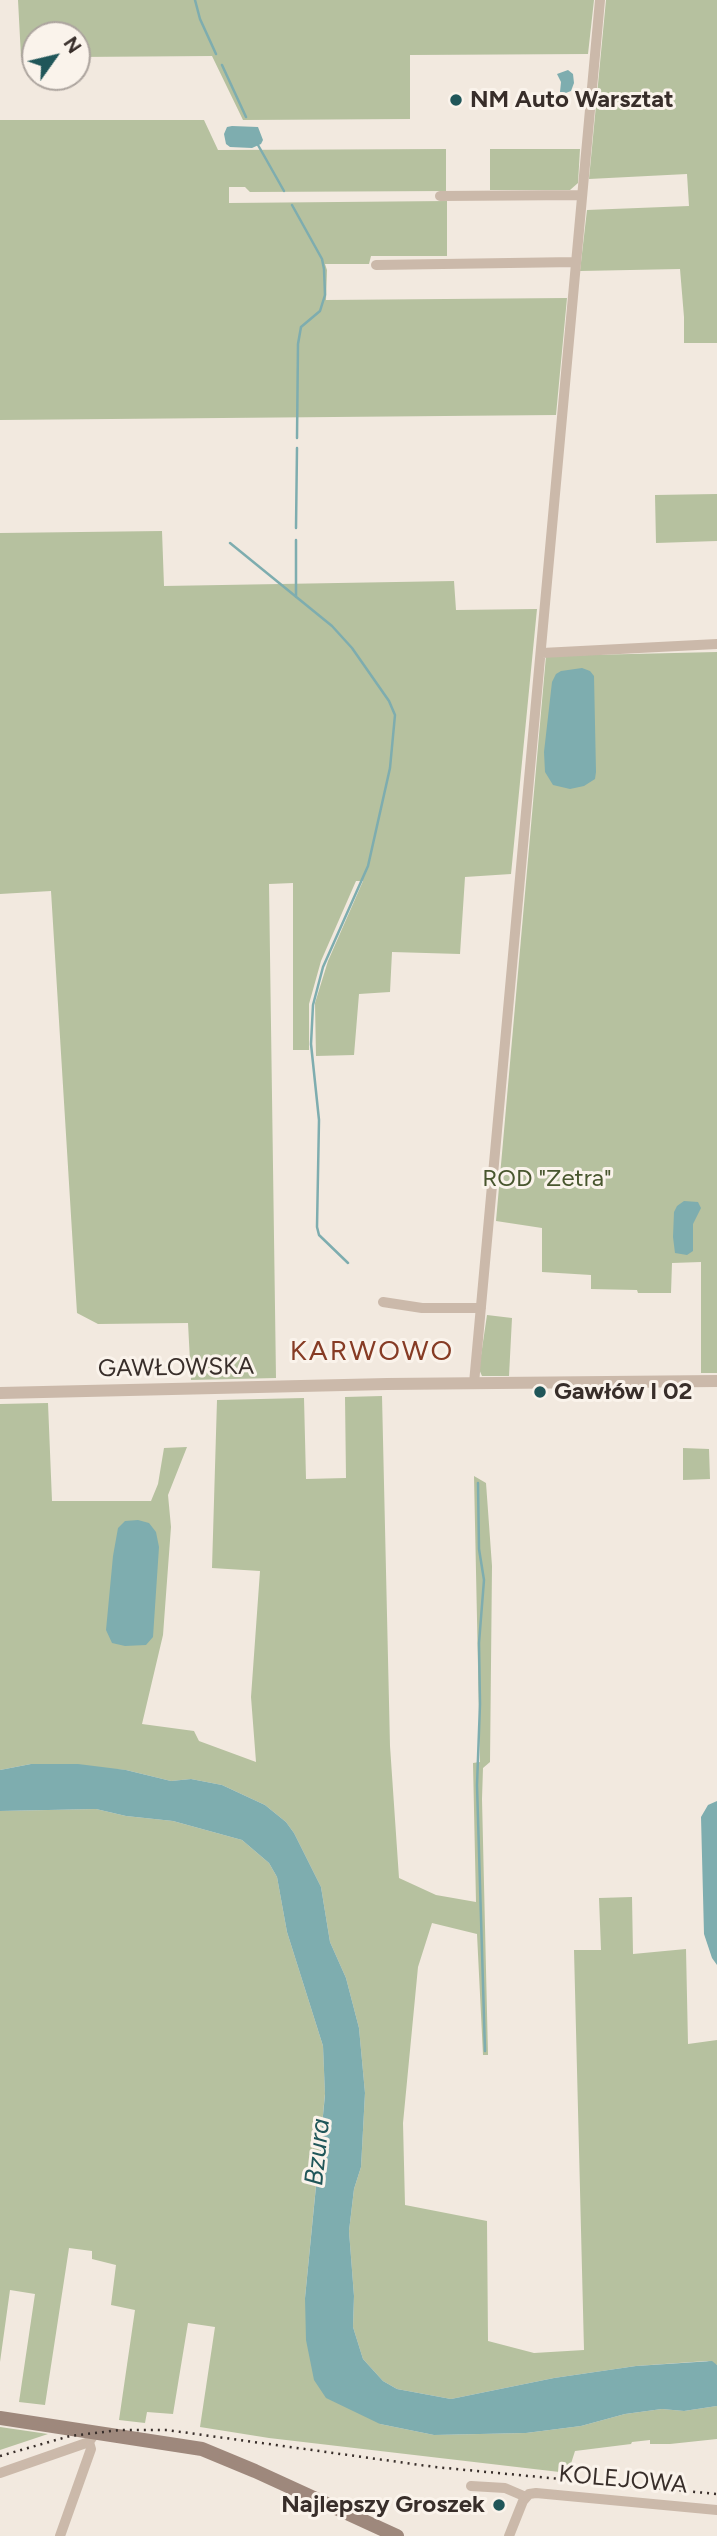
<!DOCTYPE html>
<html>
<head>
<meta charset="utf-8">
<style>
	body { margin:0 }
	#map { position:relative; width:717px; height:2536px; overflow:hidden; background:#f2e9df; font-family:Figtree,sans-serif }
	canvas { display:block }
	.north { position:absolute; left:21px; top:21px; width:70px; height:70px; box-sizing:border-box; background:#faf3eb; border:2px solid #aca49e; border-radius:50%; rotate:56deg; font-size:19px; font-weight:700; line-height:28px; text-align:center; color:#382e2a }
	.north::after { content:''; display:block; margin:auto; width:24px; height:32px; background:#205659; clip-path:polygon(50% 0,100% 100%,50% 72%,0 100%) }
</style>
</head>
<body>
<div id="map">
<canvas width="717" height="2536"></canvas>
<div class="north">N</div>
</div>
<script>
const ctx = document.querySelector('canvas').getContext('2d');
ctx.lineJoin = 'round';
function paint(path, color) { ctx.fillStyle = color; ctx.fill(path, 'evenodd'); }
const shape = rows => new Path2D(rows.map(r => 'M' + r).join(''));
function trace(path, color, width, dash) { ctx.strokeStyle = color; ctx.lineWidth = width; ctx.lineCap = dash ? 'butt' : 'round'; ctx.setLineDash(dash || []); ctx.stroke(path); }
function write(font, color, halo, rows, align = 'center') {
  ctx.font = font + ' Figtree,sans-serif'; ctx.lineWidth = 6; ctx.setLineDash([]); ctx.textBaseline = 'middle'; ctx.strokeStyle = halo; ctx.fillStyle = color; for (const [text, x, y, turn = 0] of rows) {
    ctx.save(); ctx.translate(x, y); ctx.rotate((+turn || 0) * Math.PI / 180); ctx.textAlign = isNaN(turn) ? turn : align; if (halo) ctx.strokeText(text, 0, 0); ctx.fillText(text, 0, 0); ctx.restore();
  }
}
paint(shape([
	[18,0,594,0,588,54,410,55,410,119,243,120,212,56,77,57,77,35,35,35,35,57,21,57],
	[606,0,717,0,717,343,684,343,684,317,680,269,580,271,587,210,689,206,687,174,589,179],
	[0,120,204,120,218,150,446,149,446,191,250,192,245,187,229,187,229,203,447,201,447,256,371,256,369,264,325,264,327,270,326,300,567,298,556,415,0,420],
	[490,149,580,149,578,183,570,190,490,190],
	[717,494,717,541,656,543,655,495],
	[162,531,164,586,454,581,456,610,537,609,511,874,465,877,460,954,392,952,390,992,359,994,354,1055,316,1056,315,1003,328,961,363,881,356,881,321,961,309,1004,309,1050,293,1050,293,883,269,884,276,1378,191,1380,188,1323,98,1324,77,1313,51,891,0,894,0,533],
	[717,652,717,1373,701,1373,701,1262,672,1263,671,1293,638,1293,637,1290,591,1289,591,1275,542,1272,542,1228,496,1221,546,656],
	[487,1315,512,1318,509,1376,482,1376,479,1369],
	[382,1396,390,1746,399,1878,436,1895,476,1902,473,1763,480,1762,474,1476,486,1483,492,1566,490,1762,483,1768,482,1799,488,2055,483,2055,477,1934,432,1923,418,1967,403,2123,405,2205,487,2221,488,2341,534,2353,584,2350,574,1950,601,1950,599,1898,632,1897,633,1954,686,1949,688,2044,717,2040,717,2365,707,2361,636,2366,554,2378,451,2399,397,2389,383,2381,363,2359,353,2327,354,2296,349,2231,354,2189,361,2167,365,2093,359,2028,346,1978,330,1942,321,1887,294,1833,286,1822,265,1805,222,1785,191,1779,171,1781,126,1770,31,1764,0,1770,0,1404,48,1403,52,1501,151,1501,158,1484,164,1448,187,1447,168,1495,171,1527,163,1635,142,1724,194,1731,199,1741,256,1762,251,1697,260,1571,212,1568,217,1400,304,1398,306,1479,346,1478,345,1397],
	[683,1448,709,1449,710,1479,683,1480],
	[96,1809,126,1816,173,1821,242,1840,269,1863,277,1877,287,1932,323,2046,325,2094,305,2298,380,2424,434,2435,526,2433,581,2426,625,2414,662,2409,684,2411,717,2406,717,2439,670,2444,650,2444,650,2440,632,2442,631,2444,575,2451,568,2473,269,2438,200,2427,215,2327,188,2323,173,2414,147,2412,145,2423,119,2420,135,2310,111,2305,116,2265,92,2259,92,2251,69,2248,45,2405,19,2402,35,2294,10,2290,0,2362,0,1811],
	[0,2427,48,2434,0,2450]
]), '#b6c19f');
paint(shape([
	[568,70,573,74,574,83,571,91,563,94,560,92,561,82,557,74],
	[232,126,258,127,263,140,261,144,252,148,230,147,226,144,224,134,227,127],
	[582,668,590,671,594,676,596,772,595,779,584,786,570,789,553,785,545,772,544,752,552,682,556,674,561,671],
	[684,1201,698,1202,701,1208,693,1224,693,1251,687,1255,675,1253,673,1237,674,1212,677,1206],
	[138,1520,149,1523,156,1532,159,1547,153,1637,146,1645,125,1646,112,1643,106,1630,113,1556,118,1528,125,1521],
	[31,1764,78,1764,126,1770,171,1781,191,1779,222,1785,265,1805,286,1822,294,1833,321,1887,330,1942,346,1978,359,2028,365,2093,361,2167,354,2189,349,2231,354,2296,353,2327,363,2359,383,2381,397,2389,451,2399,554,2378,636,2366,712,2361,717,2365,717,2406,684,2411,662,2409,625,2414,581,2426,526,2433,434,2435,380,2424,326,2398,314,2380,306,2340,305,2298,325,2095,323,2046,287,1932,277,1877,269,1863,242,1840,173,1821,126,1816,96,1809,0,1811,0,1770],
	[717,1801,717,1965,712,1958,704,1934,701,1817,708,1805]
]), '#7eadaf');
trace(shape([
	[195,0,200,19,216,54],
	[222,65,246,117],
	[258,145,284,191],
	[292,205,322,259,324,269,325,295,320,311,301,327,298,344,297,438],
	[296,528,297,448],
	[230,543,332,626,352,648,389,701,395,715,390,768,368,866,323,967,313,1005,311,1044,319,1120,317,1227,319,1235,348,1263],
	[296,597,296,540],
	[478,1483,479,1549,484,1580,479,1643,480,1704,477,1785,485,2051]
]), '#7eadaf', 2.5);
trace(shape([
	[440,196,582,195],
	[376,265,576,262],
	[542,653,717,644],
	[383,1302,422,1308,481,1308],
	[474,1383,600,0],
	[0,2473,89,2442,96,2432],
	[471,2486,505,2488,526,2497],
	[60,2536,91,2449,89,2442],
	[509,2536,523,2501,529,2494,536,2493,717,2510]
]), '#cbb9aa', 10);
trace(shape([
	[0,1393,387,1384,717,1381]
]), '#cbb9aa', 12);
trace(shape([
	[0,2418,202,2449,255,2471,397,2536]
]), '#9e887c', 14);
trace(shape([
	[0,2456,70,2436,120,2430,167,2430,435,2467,717,2494]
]), '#382e2a', 2.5, [2, 5]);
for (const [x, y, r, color] of [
	[456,100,7,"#205659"],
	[540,1392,7,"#205659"],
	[499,2505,7,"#205659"]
]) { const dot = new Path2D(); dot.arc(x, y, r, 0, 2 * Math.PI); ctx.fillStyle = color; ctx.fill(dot); trace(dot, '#faf3eb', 2.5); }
write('bold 24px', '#382e2a', '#faf3eb', [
	["NM Auto Warsztat",470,100],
	["Gawłów I 02",554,1392],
	["Najlepszy Groszek",485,2505,"right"]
], 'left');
write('24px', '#48562e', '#faf3eb', [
	["ROD \"Zetra\"",547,1179]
]);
write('24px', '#382e2a', '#faf3eb', [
	["GAWŁOWSKA",176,1368,-1],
	["KOLEJOWA",623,2480,5]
]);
write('italic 26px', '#205659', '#faf3eb', [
	["Bzura",318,2152,-84]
]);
ctx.letterSpacing = '2px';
write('28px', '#863b24', '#faf3eb', [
	["KARWOWO",372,1352]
]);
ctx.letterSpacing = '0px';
</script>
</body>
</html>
